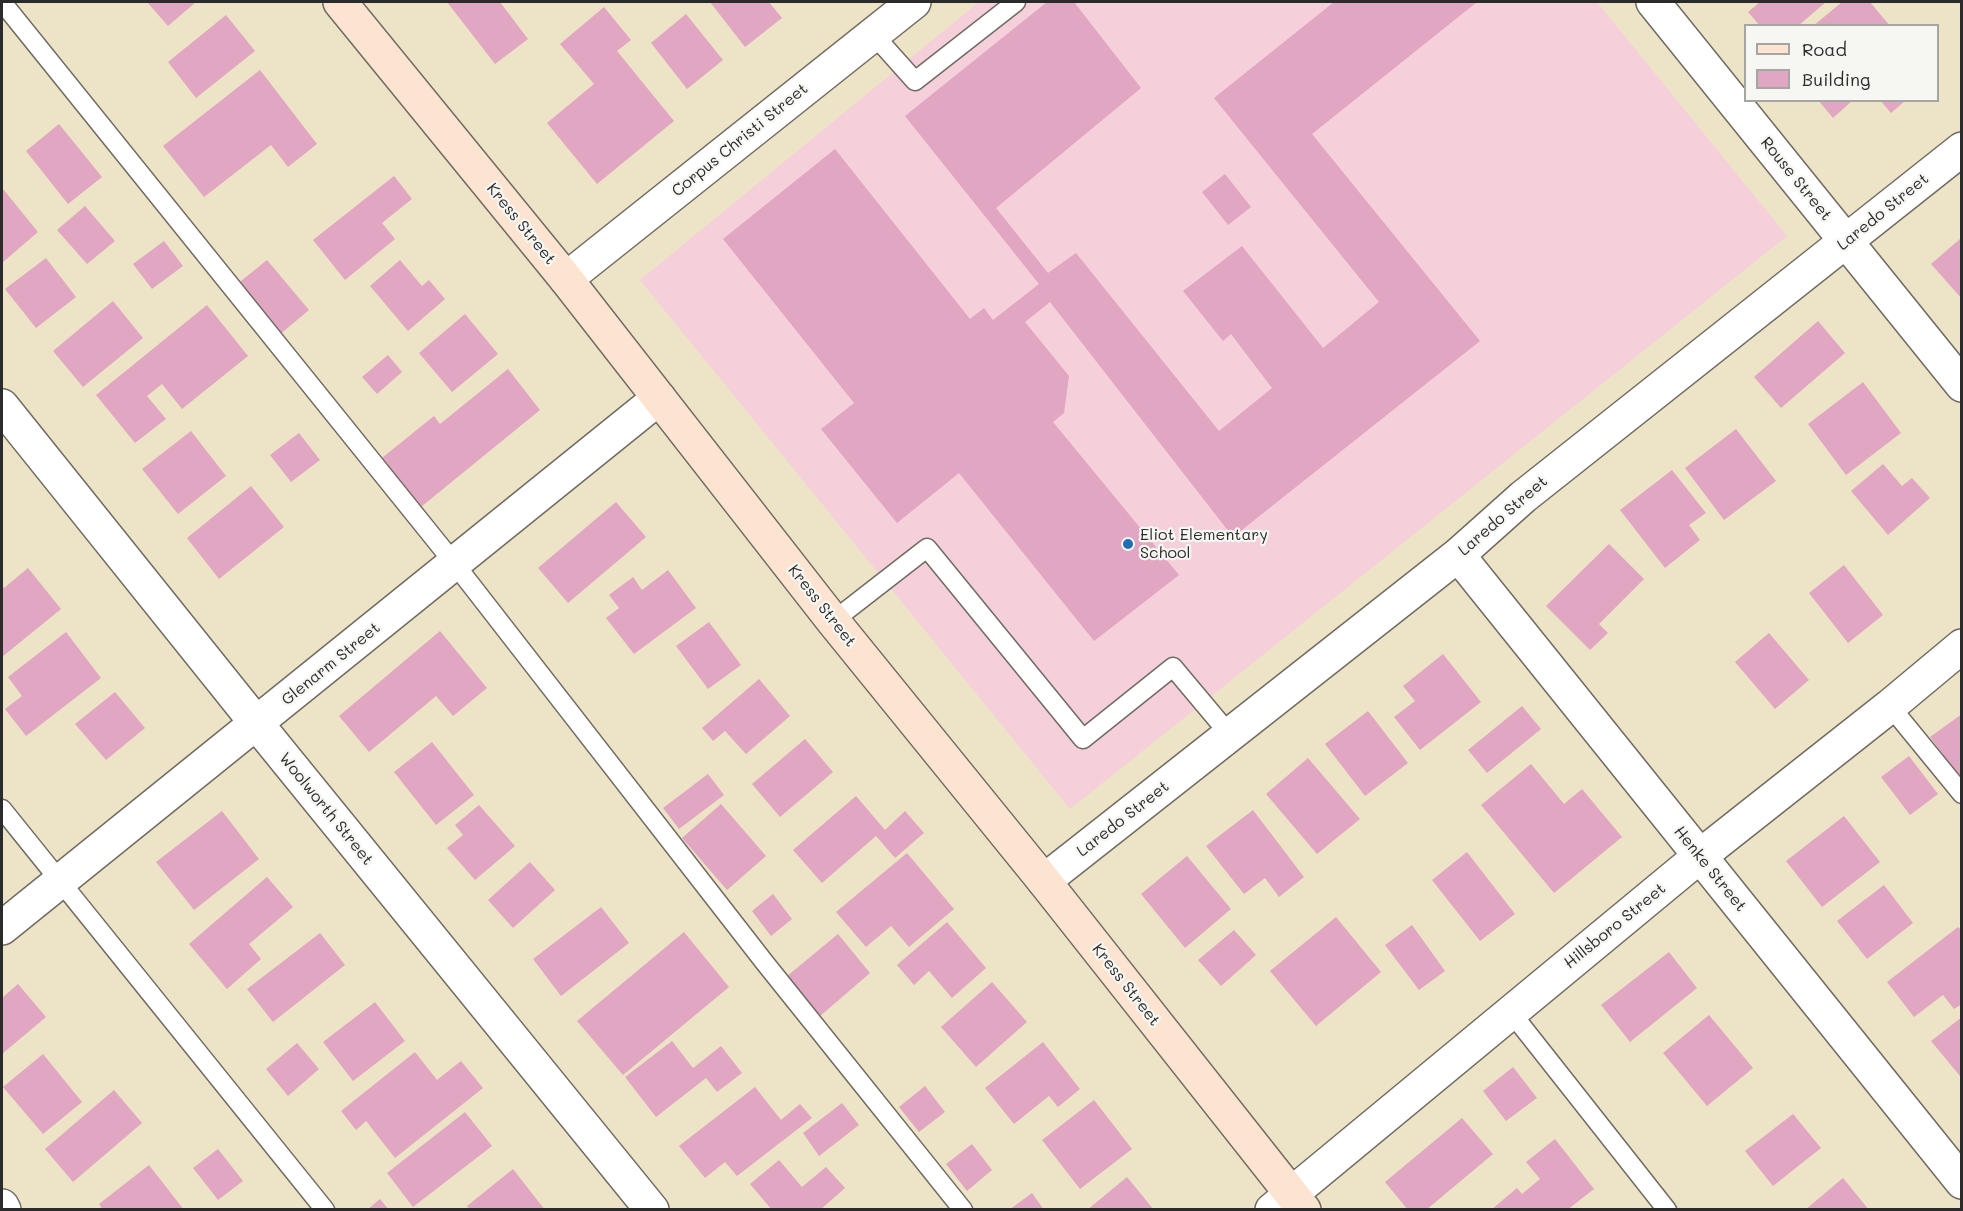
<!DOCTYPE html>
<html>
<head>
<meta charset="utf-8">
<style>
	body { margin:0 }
	#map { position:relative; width:1963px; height:1211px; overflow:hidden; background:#ede3c7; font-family:Mali,sans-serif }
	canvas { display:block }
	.frame { position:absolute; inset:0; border:3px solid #2b2b2b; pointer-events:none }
	.legend { position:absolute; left:1744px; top:24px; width:195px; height:78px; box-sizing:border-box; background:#f6f6f2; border:2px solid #a5a5a2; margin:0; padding:8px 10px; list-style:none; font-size:18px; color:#2b2b2b }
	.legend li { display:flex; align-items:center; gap:12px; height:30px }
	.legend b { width:30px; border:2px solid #a5a5a2 }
</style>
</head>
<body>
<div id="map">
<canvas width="1963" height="1211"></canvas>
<div class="frame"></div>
<ul class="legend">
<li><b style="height:8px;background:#fde4d0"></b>Road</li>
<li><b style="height:16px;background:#e1a6c1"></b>Building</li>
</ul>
</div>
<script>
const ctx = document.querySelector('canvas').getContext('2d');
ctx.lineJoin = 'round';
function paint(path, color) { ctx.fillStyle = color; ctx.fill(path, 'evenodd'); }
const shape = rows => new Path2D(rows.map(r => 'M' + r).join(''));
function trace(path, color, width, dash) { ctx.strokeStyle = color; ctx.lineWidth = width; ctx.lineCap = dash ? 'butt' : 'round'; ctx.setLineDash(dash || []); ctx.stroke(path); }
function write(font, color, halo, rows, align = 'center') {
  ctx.font = font + ' Mali,sans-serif'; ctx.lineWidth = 4.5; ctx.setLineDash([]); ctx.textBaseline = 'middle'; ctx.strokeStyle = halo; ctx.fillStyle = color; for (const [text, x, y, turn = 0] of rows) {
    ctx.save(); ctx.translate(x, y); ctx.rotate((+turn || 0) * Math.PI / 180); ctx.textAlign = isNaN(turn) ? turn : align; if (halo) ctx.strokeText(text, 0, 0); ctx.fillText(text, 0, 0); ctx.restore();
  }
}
paint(shape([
	[979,2,1597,2,1787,236,1070,809,640,280]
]), '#f5cfda');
paint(shape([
	[147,2,196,2,168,26],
	[447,2,500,2,528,39,495,64],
	[710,2,769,2,782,18,745,47],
	[1047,2,1074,2,1141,88,996,208,1048,273,1076,253,1219,431,1272,388,1231,334,1223,341,1183,291,1242,246,1323,348,1379,302,1214,98,1334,2,1477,2,1312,134,1480,341,1233,537,1050,302,1025,322,1069,376,1064,413,1053,422,1179,575,1094,641,959,473,897,523,821,429,854,403,723,239,835,149,970,319,984,308,993,320,1039,284,905,116],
	[1760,2,1826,2,1798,26,1760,26,1748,12],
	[1842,2,1870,2,1890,26,1813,26],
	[604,7,631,40,617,51,674,121,597,184,547,123,594,84,560,44],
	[686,14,723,60,687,89,651,43],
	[226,15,255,51,196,98,168,62],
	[260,70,317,144,288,167,271,145,204,197,163,146],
	[1818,100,1853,100,1833,118],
	[1880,100,1906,100,1891,113],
	[59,124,102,177,68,204,26,151],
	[1225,174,1251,207,1228,225,1202,192],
	[394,176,412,199,382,223,395,239,345,280,313,240],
	[3,189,38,232,2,263,2,191],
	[85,206,115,241,87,264,57,230],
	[1960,239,1962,241,1962,299,1931,264],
	[164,241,183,266,152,289,133,264],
	[46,258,76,297,36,328,5,289],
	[267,260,309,310,278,336,236,285],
	[400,260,422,286,429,280,445,299,408,331,370,286],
	[113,301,143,338,83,387,53,351],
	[207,305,248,356,182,409,162,384,147,396,166,419,135,443,96,395],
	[465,314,498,354,452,392,419,353],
	[1818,321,1845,353,1781,408,1754,377],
	[388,355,402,372,377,394,362,377],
	[508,369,540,410,416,511,377,462,434,416,440,424],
	[1863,382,1901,433,1846,475,1808,424],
	[1736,429,1776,481,1724,520,1685,468],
	[191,431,226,476,178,514,142,469],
	[299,433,320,460,291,482,270,455],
	[1883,464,1902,486,1912,478,1930,498,1888,535,1851,491],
	[1672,470,1706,513,1689,525,1700,540,1665,568,1620,510],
	[251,486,284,527,219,579,187,538],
	[616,502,646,537,568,603,538,568],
	[1609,544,1644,579,1599,624,1608,633,1590,650,1546,606],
	[1844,565,1883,615,1848,643,1809,593],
	[28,568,61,609,2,657,2,586,4,588],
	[668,570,696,608,634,654,606,618,619,608,609,595,633,577,642,590],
	[709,622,741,665,708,689,676,646],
	[440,631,487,688,453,716,436,696,369,752,339,716],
	[66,632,101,678,26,736,5,709,22,696,8,677],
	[1769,633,1809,680,1775,709,1735,662],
	[1443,654,1481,702,1420,750,1394,717,1415,701,1403,686],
	[759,679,790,716,746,754,725,731,713,741,702,728],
	[115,692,145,728,106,760,75,724],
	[1522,706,1541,729,1487,773,1468,750],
	[1368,711,1408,763,1365,796,1325,744],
	[1962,714,1962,772,1958,775,1930,737],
	[805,739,833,772,780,817,752,784],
	[432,742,474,795,436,825,394,772],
	[1909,756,1938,794,1910,815,1881,777],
	[1308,758,1360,819,1317,854,1266,794],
	[1531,764,1564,804,1582,789,1622,837,1554,893,1481,805],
	[708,774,724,795,679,829,663,808],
	[856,796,885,830,905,811,924,833,895,858,876,836,822,883,793,850],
	[721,804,766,856,727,890,682,838],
	[479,805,515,846,475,880,447,848,463,835,455,825],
	[1253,810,1304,877,1279,897,1265,878,1244,894,1206,846],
	[222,811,259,859,194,910,156,862],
	[1844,816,1880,862,1822,907,1786,861],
	[1467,852,1515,914,1480,941,1432,880],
	[907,853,954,909,909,947,891,926,866,947,836,912],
	[1187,856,1231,909,1185,948,1141,894],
	[530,862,555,890,513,928,488,900],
	[267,877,293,907,249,944,261,959,227,989,189,944],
	[1884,885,1913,923,1867,959,1837,921],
	[773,894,792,919,771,936,752,911],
	[601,907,629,943,561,996,533,959],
	[1336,917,1381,972,1316,1026,1270,971],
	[947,922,986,968,952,998,929,971,914,985,897,965],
	[1412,925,1445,971,1419,990,1385,945],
	[1958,927,1962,931,1962,1004,1954,1009,1943,995,1914,1017,1887,982],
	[1234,930,1256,955,1221,986,1198,960],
	[684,932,729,987,623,1075,577,1021],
	[320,933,345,965,273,1022,247,989],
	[838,934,870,973,819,1017,786,977],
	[1669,952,1697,988,1630,1042,1601,1005],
	[992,982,1027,1022,976,1067,941,1027],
	[18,984,46,1017,2,1054,2,998],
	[375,1002,405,1041,353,1081,323,1042],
	[1709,1015,1753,1068,1707,1106,1663,1053],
	[1962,1017,1962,1074,1960,1076,1931,1041],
	[672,1041,693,1068,721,1046,742,1073,717,1092,706,1078,656,1117,625,1077],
	[1043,1042,1080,1089,1058,1107,1049,1096,1014,1124,985,1088],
	[297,1043,319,1069,288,1096,266,1069],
	[415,1052,437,1080,461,1061,483,1088,395,1158,366,1121,356,1130,341,1111],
	[43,1054,82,1102,43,1134,3,1087],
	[1513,1067,1537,1098,1506,1121,1483,1091],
	[925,1086,945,1112,919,1132,899,1107],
	[755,1087,781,1120,800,1104,812,1118,737,1176,725,1162,705,1178,679,1146],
	[114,1090,142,1123,73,1182,45,1149],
	[1094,1100,1132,1149,1080,1189,1042,1140],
	[842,1103,859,1125,819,1156,803,1133],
	[465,1112,492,1146,413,1207,387,1173],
	[1793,1114,1821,1148,1773,1186,1745,1151],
	[1462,1118,1493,1154,1426,1210,1408,1210,1385,1182],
	[1555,1139,1594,1189,1567,1210,1491,1210,1517,1188,1522,1194,1540,1179,1526,1162],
	[972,1144,992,1170,967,1191,946,1164],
	[218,1149,243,1181,218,1200,193,1168],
	[779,1160,802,1187,826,1167,845,1188,820,1210,772,1210,750,1184],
	[149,1165,184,1210,103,1210,99,1204],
	[513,1169,545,1210,470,1210,467,1206],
	[1127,1177,1154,1210,1087,1210],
	[1843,1178,1869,1210,1805,1210],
	[1032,1193,1044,1210,1009,1210],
	[380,1199,389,1210,367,1210]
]), '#e1a6c1');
const lane = shape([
	[2,2,454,563,765,963,963,1210],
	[873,34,915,81,1016,2],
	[833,621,927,548,1083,739,1173,667,1230,735],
	[1890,706,1962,794],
	[2,809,325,1210],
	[1510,1011,1667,1210]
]);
const street = shape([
	[1653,2,1962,385],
	[566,279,914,2],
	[2,406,257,724,652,1210],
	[1458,555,1962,1182],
	[1044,881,1458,555,1523,497,1962,149],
	[2,928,659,398],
	[2,1206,4,1210],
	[1272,1210,1700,856,1890,706,1962,646]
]);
const secondary = shape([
	[340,2,566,279,833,621,1044,881,1304,1210]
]);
trace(lane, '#6f6b62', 21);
trace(street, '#6f6b62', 36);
trace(secondary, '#6f6b62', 36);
trace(lane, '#fff', 18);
trace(street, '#fff', 33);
trace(secondary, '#fde4d0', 33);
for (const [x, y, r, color] of [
	[1128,544,6,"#1f6fb2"]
]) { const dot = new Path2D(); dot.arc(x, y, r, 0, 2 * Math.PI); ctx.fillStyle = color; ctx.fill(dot); trace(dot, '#f6f6f2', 2); }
write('16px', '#2b2b2b', '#f6f6f2', [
	["Corpus Christi Street",740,140,-39],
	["Rouse Street",1796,179,51],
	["Laredo Street",1883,212,-39],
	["Kress Street",521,224,51],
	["Laredo Street",1503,516,-41],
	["Kress Street",822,606,52],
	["Glenarm Street",331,664,-39],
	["Woolworth Street",326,809,51],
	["Laredo Street",1123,819,-38],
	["Henke Street",1710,869,51],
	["Hillsboro Street",1615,926,-39],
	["Kress Street",1126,985,52]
]);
write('16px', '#2b2b2b', '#f6f6f2', [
	["Eliot Elementary",1140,535],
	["School",1140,553]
], 'left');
</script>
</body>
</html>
